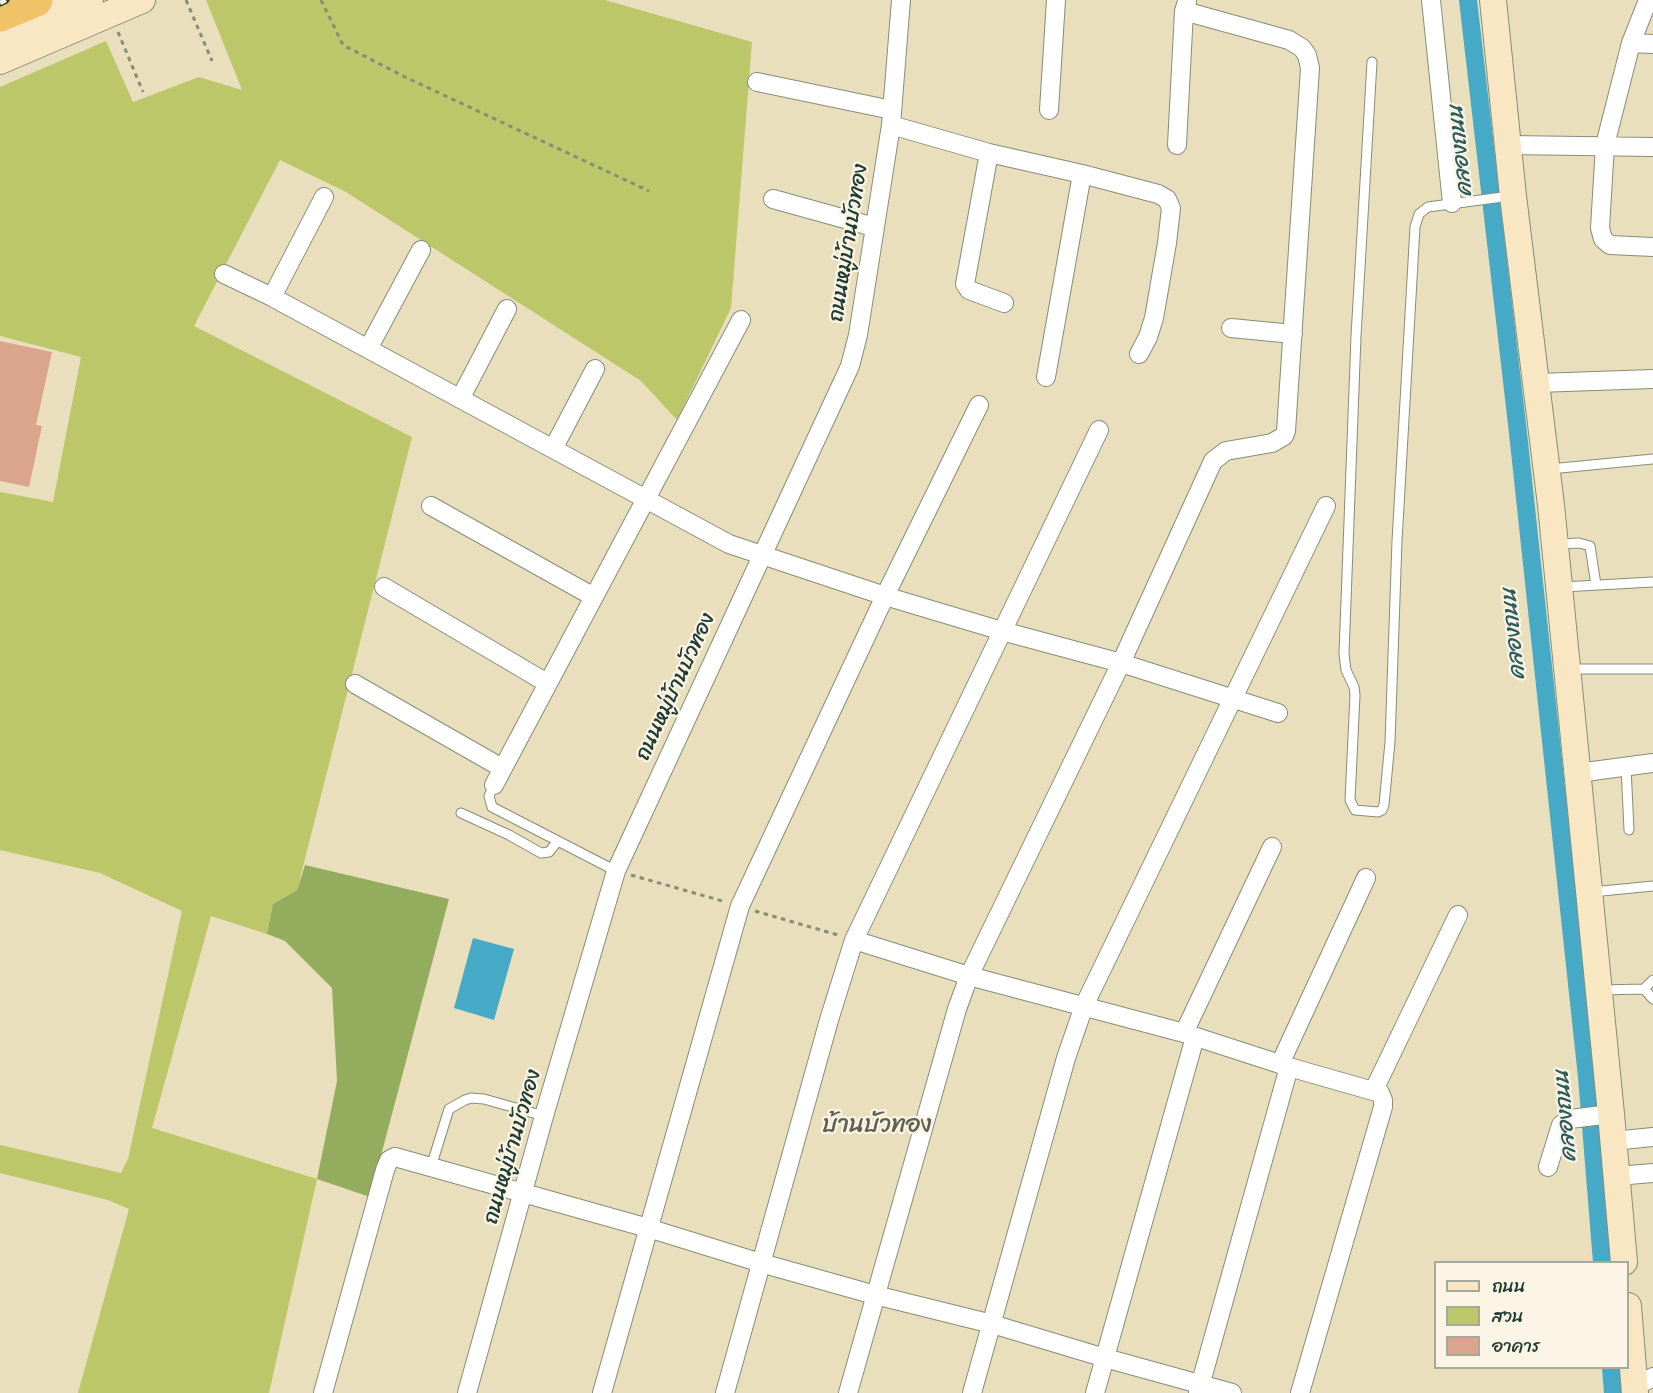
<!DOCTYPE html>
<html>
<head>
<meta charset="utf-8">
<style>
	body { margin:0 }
	#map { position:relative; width:1653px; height:1393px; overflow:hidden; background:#eadfbc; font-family:Sriracha,"Playpen Sans Thai",sans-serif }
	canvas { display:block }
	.legend { position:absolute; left:1434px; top:1261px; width:195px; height:108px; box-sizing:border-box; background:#fcf5e5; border:2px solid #a4ab9e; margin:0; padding:8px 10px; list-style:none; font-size:18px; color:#1f3d34 }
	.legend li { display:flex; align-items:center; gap:12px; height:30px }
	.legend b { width:30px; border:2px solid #a4ab9e }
</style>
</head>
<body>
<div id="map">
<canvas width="1653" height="1393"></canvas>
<ul class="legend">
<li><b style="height:8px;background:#f9e7c3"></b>ถนน</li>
<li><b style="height:16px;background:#bbc769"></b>สวน</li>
<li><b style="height:16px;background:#daa58c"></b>อาคาร</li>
</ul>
</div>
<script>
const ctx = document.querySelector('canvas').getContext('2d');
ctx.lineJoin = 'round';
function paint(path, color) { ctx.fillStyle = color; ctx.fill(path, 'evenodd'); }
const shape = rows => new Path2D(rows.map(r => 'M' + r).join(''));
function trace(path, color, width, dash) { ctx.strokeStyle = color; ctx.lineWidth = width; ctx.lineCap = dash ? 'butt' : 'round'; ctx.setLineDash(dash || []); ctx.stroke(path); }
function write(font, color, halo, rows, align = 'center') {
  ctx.font = font + ' Sriracha,"Playpen Sans Thai",sans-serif'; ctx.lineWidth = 4.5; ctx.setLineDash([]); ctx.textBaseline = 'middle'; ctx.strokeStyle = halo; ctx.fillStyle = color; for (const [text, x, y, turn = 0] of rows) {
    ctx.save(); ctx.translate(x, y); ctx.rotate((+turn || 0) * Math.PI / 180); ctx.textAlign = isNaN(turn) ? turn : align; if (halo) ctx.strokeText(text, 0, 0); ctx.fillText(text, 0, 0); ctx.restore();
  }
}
paint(shape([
	[206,0,605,0,752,42,731,308,677,420,641,381,346,192,280,160,194,326,412,437,297,890,273,904,267,934,211,916,152,1128,317,1179,269,1393,78,1393,129,1209,108,1200,0,1173,0,1145,121,1173,128,1159,182,911,100,873,0,850,0,492,53,502,81,357,0,336,0,87,106,41,133,102,199,77,242,90]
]), '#bbc769');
paint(shape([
	[305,865,449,899,370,1197,317,1179,337,1081,332,988,285,941,267,934,273,904,297,890]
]), '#94ac5d');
paint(shape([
	[473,938,514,949,494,1020,454,1008]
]), '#46a9c6');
trace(shape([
	[1468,0,1518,433,1587,1077,1602,1262],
	[1611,1368,1613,1393]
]), '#46a9c6', 18);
paint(shape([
	[0,341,52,352,36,425,42,426,29,487,0,481]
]), '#daa58c');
const lane = shape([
	[1372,62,1356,336,1344,654,1346,670,1354,687,1355,695,1350,800,1355,810,1378,812,1382,810,1384,805,1390,742,1397,541,1415,227,1419,214,1428,207,1510,196],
	[1550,469,1653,459],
	[1558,544,1579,543,1590,546,1596,585],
	[1562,587,1653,582],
	[1570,669,1653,669],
	[1626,767,1629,830],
	[494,785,489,796,492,807,616,871],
	[461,813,509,835,541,853,549,852,557,842],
	[1592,892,1653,886],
	[1644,989,1653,980],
	[1601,990,1644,989,1653,999],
	[431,1167,449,1109,465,1100,471,1098,484,1099,544,1116]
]);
const street = shape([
	[1431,0,1452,203],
	[1648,0,1631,43,1605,145,1600,228,1603,239,1610,245,1653,247],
	[1631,43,1653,44],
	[757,82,892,110],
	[1049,110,1056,0],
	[891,125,989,153,1082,174,1046,377],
	[1177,145,1184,11,1187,2],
	[1509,145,1653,147],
	[989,153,965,284,969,290,1004,303],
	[1082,174,1158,194,1167,199,1171,208,1167,243,1154,318,1148,337,1139,354],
	[773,199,874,227],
	[224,274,272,297,729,544,885,596,1002,631,1121,663,1278,713],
	[272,297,324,197],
	[1231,328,1293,334],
	[368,349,421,250],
	[1537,383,1653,379],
	[460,399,507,309],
	[553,449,595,369],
	[431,506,594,597],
	[384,587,547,683],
	[355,684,502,768],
	[1578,773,1653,763],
	[494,785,741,320],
	[854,940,969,976,1184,1033,1289,1067,1380,1093,1383,1100,1383,1107,1300,1393],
	[1184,1033,1272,847],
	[1280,1064,1366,878],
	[1374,1090,1458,915],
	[1613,1141,1653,1137],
	[1548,1167,1561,1125,1570,1119,1611,1114],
	[1617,1176,1653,1173],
	[1634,1387,1653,1377],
	[323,1393,385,1170,389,1160,395,1157,648,1228,761,1263,875,1295,992,1324,1105,1358,1232,1393],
	[467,1393,544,1116,616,871,850,366,858,335,891,125,901,0],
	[602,1393,740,906,885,596,979,405],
	[725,1393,829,1020,854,940,1099,430],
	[848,1393,957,1009,969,976,1121,663,1213,461,1226,451,1272,443,1284,436,1286,431,1310,68,1307,55,1302,48,1289,40,1184,11],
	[972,1393,1066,1058,1084,1006,1326,506],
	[1095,1393,1195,1037],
	[1198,1393,1289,1067]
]);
const secondary = shape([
	[1493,0,1513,196,1551,505,1611,1114,1624,1262],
	[0,36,61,9,90,0],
	[0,61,142,0],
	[1628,1306,1635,1393]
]);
const highway = shape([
	[0,15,36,0]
]);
trace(lane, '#848e78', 11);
trace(street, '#848e78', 20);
trace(secondary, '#848e78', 28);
trace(highway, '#848e78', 35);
trace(shape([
	[186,0,212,61],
	[321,0,343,45,405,77,649,191],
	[118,32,143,92],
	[631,875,726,902],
	[755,911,838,935]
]), '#848e78', 3, [4.5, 4.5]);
trace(lane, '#fff', 9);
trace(street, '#fff', 18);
trace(secondary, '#f9e7c3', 26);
trace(highway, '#f0c369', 33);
const rail = shape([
	[0,3,6,0]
]);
trace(rail, '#1f3d34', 7);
trace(rail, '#fcf5e5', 4.5, [14]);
write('21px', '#1f3d34', '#fcf5e5', [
	["ถนนหมู่บ้านบัวทอง",849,243,-81],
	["ถนนหมู่บ้านบัวทอง",676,687,-65],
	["ถนนหมู่บ้านบัวทอง",513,1147,-74]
]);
write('italic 22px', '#2b5d60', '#fcf5e5', [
	["คลองถนน",1461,151,-96],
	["คลองถนน",1514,634,-96],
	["คลองถนน",1566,1116,-95]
]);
write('24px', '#606153', '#fcf5e5', [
	["บ้านบัวทอง",877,1126]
]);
</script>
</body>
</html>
